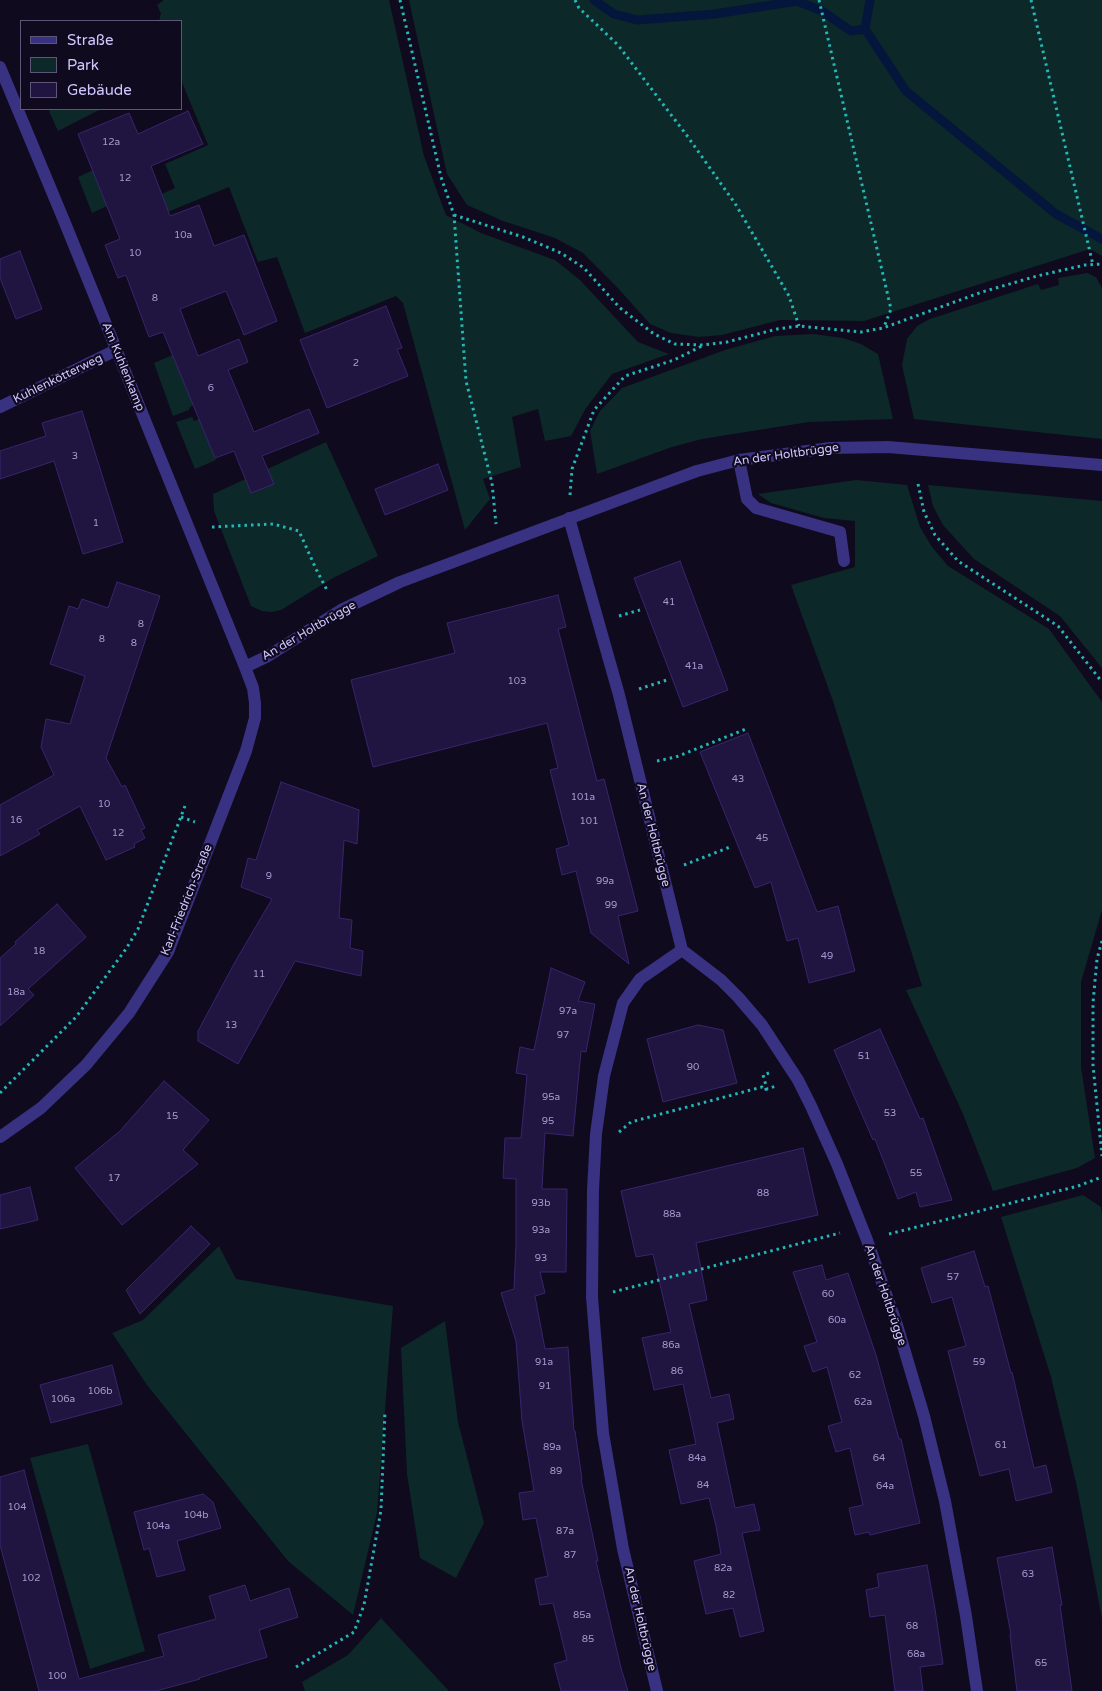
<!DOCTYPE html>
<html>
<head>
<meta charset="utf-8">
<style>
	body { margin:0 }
	#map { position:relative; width:1102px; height:1691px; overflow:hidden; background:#0f0a1e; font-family:"Varela Round",sans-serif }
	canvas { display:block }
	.legend { position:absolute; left:20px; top:20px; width:162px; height:90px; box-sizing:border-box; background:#0f0a1e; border:1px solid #5d5678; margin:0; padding:6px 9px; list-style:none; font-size:15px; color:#d1c7ff }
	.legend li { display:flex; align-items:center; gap:10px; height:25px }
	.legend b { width:25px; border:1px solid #5d5678 }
</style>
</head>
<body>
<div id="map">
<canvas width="1102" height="1691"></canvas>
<ul class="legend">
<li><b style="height:6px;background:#393181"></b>Straße</li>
<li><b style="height:14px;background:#0d2828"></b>Park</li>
<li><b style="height:14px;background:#201540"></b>Gebäude</li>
</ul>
</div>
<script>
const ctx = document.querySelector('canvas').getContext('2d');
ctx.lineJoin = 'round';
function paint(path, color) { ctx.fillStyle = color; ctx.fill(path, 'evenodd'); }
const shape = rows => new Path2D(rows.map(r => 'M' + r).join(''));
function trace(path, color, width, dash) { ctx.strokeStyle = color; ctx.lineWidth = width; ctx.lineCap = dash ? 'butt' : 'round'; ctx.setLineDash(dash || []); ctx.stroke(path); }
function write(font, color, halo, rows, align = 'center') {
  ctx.font = font + ' "Varela Round",sans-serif'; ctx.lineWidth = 4.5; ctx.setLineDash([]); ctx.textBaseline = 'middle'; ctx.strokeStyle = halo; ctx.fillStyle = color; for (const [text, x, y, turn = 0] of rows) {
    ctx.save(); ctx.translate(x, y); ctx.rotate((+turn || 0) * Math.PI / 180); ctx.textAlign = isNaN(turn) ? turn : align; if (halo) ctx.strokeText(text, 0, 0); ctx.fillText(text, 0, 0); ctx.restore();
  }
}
paint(shape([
	[164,0,389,0,424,156,446,215,481,233,555,260,580,280,638,342,669,354,612,374,586,408,571,436,545,441,538,409,512,417,521,467,483,479,490,499,465,530,403,303,396,296,305,333,277,257,258,262,229,187,160,215,153,198,175,188,165,164,208,145,181,80,181,21,159,21,161,13,157,5],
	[409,0,1102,0,1102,256,1090,249,864,321,780,320,722,335,699,337,671,333,650,324,616,286,583,253,555,238,503,221,467,205,447,174],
	[53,109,101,109,58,131,49,111],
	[93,170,107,206,92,213,78,177],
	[1087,273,1096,277,1102,288,1102,439,914,419,902,365,907,339,917,326,930,319,1038,284,1041,290,1059,285,1058,278],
	[813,334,843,338,861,344,878,354,893,419,809,422,702,439,672,447,597,474,590,431,600,411,622,388,725,350,775,336],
	[182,351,193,405,189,408,189,410,173,416,154,363],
	[192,417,194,421,199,419,216,460,195,469,176,422],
	[326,442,378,556,333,578,281,610,272,612,262,611,251,606,214,511,213,494],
	[856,480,907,485,920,527,932,547,948,566,1049,629,1102,702,1102,910,1081,982,1081,1067,1095,1158,1077,1168,993,1191,963,1114,906,990,922,986,833,701,791,585,855,567,855,521,824,518,771,503,758,494],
	[928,485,1102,501,1102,668,1060,616,974,559,943,525,933,506],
	[1083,1195,1101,1207,1102,1216,1102,1619,1077,1487,1051,1377,1001,1217],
	[219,1246,236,1279,393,1306,377,1513,353,1615,288,1561,147,1385,112,1333,143,1320],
	[445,1321,458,1422,484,1523,456,1578,420,1558,407,1474,401,1348],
	[88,1444,145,1651,90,1669,30,1458],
	[381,1618,449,1691,305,1691,302,1682,348,1655]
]), '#0d2828');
trace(shape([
	[594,0,614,14,637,20,715,14,797,1,822,11,851,31,865,29],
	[870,0,865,29,906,91,1056,214,1102,239]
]), '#05163c', 9);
const building = shape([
	[188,111,203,144,151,166,170,216,199,205,214,246,244,235,277,321,244,335,226,291,180,309,198,356,239,339,248,362,228,370,254,432,309,409,319,433,262,456,274,484,251,493,234,451,215,458,163,332,149,337,126,275,118,278,105,245,120,239,78,134,129,113,138,134,188,111],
	[20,251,42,309,16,319,0,278,0,259,20,251],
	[386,306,402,348,397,349,408,376,327,408,300,340,386,306],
	[82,411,123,542,83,554,54,461,0,479,0,451,46,436,42,423,82,411],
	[438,464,448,490,385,515,375,489,438,464],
	[680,561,728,690,683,707,634,578,680,561],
	[117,582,160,596,106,758,122,787,125,785,145,828,141,830,145,838,134,844,135,847,106,860,80,806,37,830,40,834,0,856,0,805,54,775,41,747,46,719,70,724,85,676,50,664,69,606,78,609,82,599,108,608,117,582],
	[558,595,566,627,558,629,597,781,604,779,638,911,618,916,629,964,591,933,576,871,562,875,556,849,569,845,550,770,558,768,547,723,373,767,351,680,455,653,447,623,558,595],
	[748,733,817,912,838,906,855,971,809,983,798,938,787,941,771,882,755,888,700,752,748,733],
	[281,782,359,810,357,844,344,840,339,918,352,920,350,948,363,951,361,976,295,961,238,1064,198,1041,198,1031,235,962,272,899,241,887,248,858,256,860,281,782],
	[57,904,86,937,28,989,34,995,0,1026,0,958,16,944,15,942,57,904],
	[551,968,585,982,578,1001,595,1004,586,1052,581,1051,573,1136,545,1133,542,1189,567,1189,566,1272,540,1272,545,1293,535,1296,545,1349,568,1347,574,1431,575,1431,582,1479,581,1479,598,1561,596,1561,621,1668,628,1691,561,1691,554,1664,567,1660,553,1603,540,1605,535,1579,548,1576,536,1518,523,1520,519,1493,534,1491,522,1421,516,1341,501,1293,514,1289,516,1244,516,1179,503,1178,505,1138,521,1138,527,1075,516,1073,520,1047,534,1050,551,968],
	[698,1025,723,1030,737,1083,663,1102,647,1039,698,1025],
	[880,1029,920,1119,923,1118,952,1200,920,1207,916,1192,898,1199,875,1139,873,1140,834,1050,880,1029],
	[164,1081,209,1120,183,1150,198,1164,122,1225,75,1168,120,1131,164,1081],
	[803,1148,818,1215,696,1243,707,1300,689,1304,711,1398,729,1394,734,1419,717,1423,735,1508,754,1504,760,1530,742,1533,764,1631,740,1637,733,1608,706,1614,694,1561,721,1554,716,1526,709,1498,681,1504,669,1450,696,1444,683,1384,654,1390,642,1338,671,1332,653,1254,636,1257,621,1191,803,1148],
	[30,1187,38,1220,0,1229,0,1195,30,1187],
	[191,1226,210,1244,140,1314,126,1290,191,1226],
	[974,1251,985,1287,988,1286,1011,1373,1012,1372,1034,1468,1046,1465,1052,1492,1016,1501,1009,1469,980,1476,948,1351,966,1346,952,1297,932,1303,921,1268,974,1251],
	[822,1265,826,1280,848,1273,876,1355,899,1439,901,1439,920,1523,870,1535,869,1532,855,1535,849,1508,863,1505,850,1448,836,1452,828,1426,842,1422,827,1367,813,1372,804,1346,817,1342,793,1272,822,1265],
	[112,1365,122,1404,51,1423,40,1385,112,1365],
	[24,1470,79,1679,164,1656,158,1635,216,1619,209,1596,245,1585,250,1601,289,1588,298,1617,259,1630,267,1657,199,1678,200,1679,156,1691,39,1691,0,1545,0,1477,24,1470],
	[203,1494,213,1502,221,1528,177,1541,185,1570,157,1577,149,1548,144,1550,134,1512,203,1494],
	[1052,1547,1062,1605,1060,1605,1072,1691,1017,1691,1010,1635,1011,1635,997,1558,1052,1547],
	[927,1565,935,1609,943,1664,920,1667,923,1691,895,1691,885,1615,870,1617,866,1590,879,1587,877,1574,927,1565]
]);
paint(building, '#201540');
trace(building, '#38256e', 1);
trace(shape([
	[400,0,441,177,454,215,466,381,492,483,496,524],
	[575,0,579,8,618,45,688,137,736,205,789,296,799,326],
	[819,0,891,309,884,327],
	[1031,0,1093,265],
	[454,215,523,237,561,253,584,268,620,308,654,334,675,344,703,345,727,342,777,329,799,326,861,332,883,328,982,292,1037,276,1085,265,1102,264],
	[918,484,924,512,935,535,958,561,1058,626,1102,682],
	[570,495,572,469,594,410,625,376,674,360,702,346],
	[212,527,273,524,299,531,316,569,328,592],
	[619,616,640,610],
	[639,689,670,679],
	[657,761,676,757,746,729],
	[181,817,195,822],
	[684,865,730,847],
	[1102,941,1097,959,1093,1003,1093,1065,1102,1156],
	[769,1073,763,1075,767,1089,776,1086],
	[0,1093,76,1017,126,949,138,929,185,806],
	[619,1132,631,1122,762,1087,763,1090,767,1089],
	[889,1234,1078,1186,1102,1177],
	[613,1292,840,1233],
	[296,1667,354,1632,364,1605,381,1510,385,1411]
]), '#23b7b7', 3, [2.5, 4]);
trace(shape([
	[0,67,65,223,245,667,253,688,255,703,255,718,246,751,168,952,129,1013,86,1065,41,1108,0,1137],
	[0,407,116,350],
	[739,460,747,499,756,508,840,532,844,561],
	[569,518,619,695,682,950,721,980,738,997,762,1025,798,1080,811,1106,837,1164,867,1240,897,1325,924,1416,945,1501,966,1616,977,1691],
	[245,667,268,656,341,610,400,582,659,485,697,471,739,460,830,448,888,447,1102,465],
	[657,1691,623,1549,603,1433,592,1297,593,1190,596,1134,604,1076,623,1003,640,979,682,950]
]), '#393181', 12);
write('10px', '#a59acf', null, [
	["12a",111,142],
	["12",125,178],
	["10a",183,235],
	["10",135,253],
	["8",155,298],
	["2",356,363],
	["6",211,388],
	["3",75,456],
	["1",96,523],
	["41",669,602],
	["8",141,624],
	["8",102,639],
	["8",134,643],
	["41a",694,666],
	["103",517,681],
	["43",738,779],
	["101a",583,797],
	["10",104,804],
	["16",16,820],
	["101",589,821],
	["12",118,833],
	["45",762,838],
	["9",269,876],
	["99a",605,881],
	["99",611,905],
	["18",39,951],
	["49",827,956],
	["11",259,974],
	["18a",16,992],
	["97a",568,1011],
	["13",231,1025],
	["97",563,1035],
	["51",864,1056],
	["90",693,1067],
	["95a",551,1097],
	["53",890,1113],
	["15",172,1116],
	["95",548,1121],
	["55",916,1173],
	["17",114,1178],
	["88",763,1193],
	["93b",541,1203],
	["88a",672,1214],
	["93a",541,1230],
	["93",541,1258],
	["57",953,1277],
	["60",828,1294],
	["60a",837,1320],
	["86a",671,1345],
	["91a",544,1362],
	["59",979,1362],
	["86",677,1371],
	["62",855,1375],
	["91",545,1386],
	["106b",100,1391],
	["106a",63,1399],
	["62a",863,1402],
	["61",1001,1445],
	["89a",552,1447],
	["84a",697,1458],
	["64",879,1458],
	["89",556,1471],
	["84",703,1485],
	["64a",885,1486],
	["104",17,1507],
	["104b",196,1515],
	["104a",158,1526],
	["87a",565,1531],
	["87",570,1555],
	["82a",723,1568],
	["63",1028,1574],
	["102",31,1578],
	["82",729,1595],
	["85a",582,1615],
	["68",912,1626],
	["85",588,1639],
	["68a",916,1654],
	["65",1041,1663],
	["100",57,1676]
]);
write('12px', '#d1c7ff', '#0f0a1e', [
	["Am Kuhlenkamp",123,367,68],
	["Kuhlenkötterweg",58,379,-26],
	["An der Holtbrügge",786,455,-8],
	["An der Holtbrügge",309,631,-30],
	["An der Holtbrügge",653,835,76],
	["Karl-Friedrich-Straße",187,900,-68],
	["An der Holtbrügge",885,1295,71],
	["An der Holtbrügge",640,1619,77]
]);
</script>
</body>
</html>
